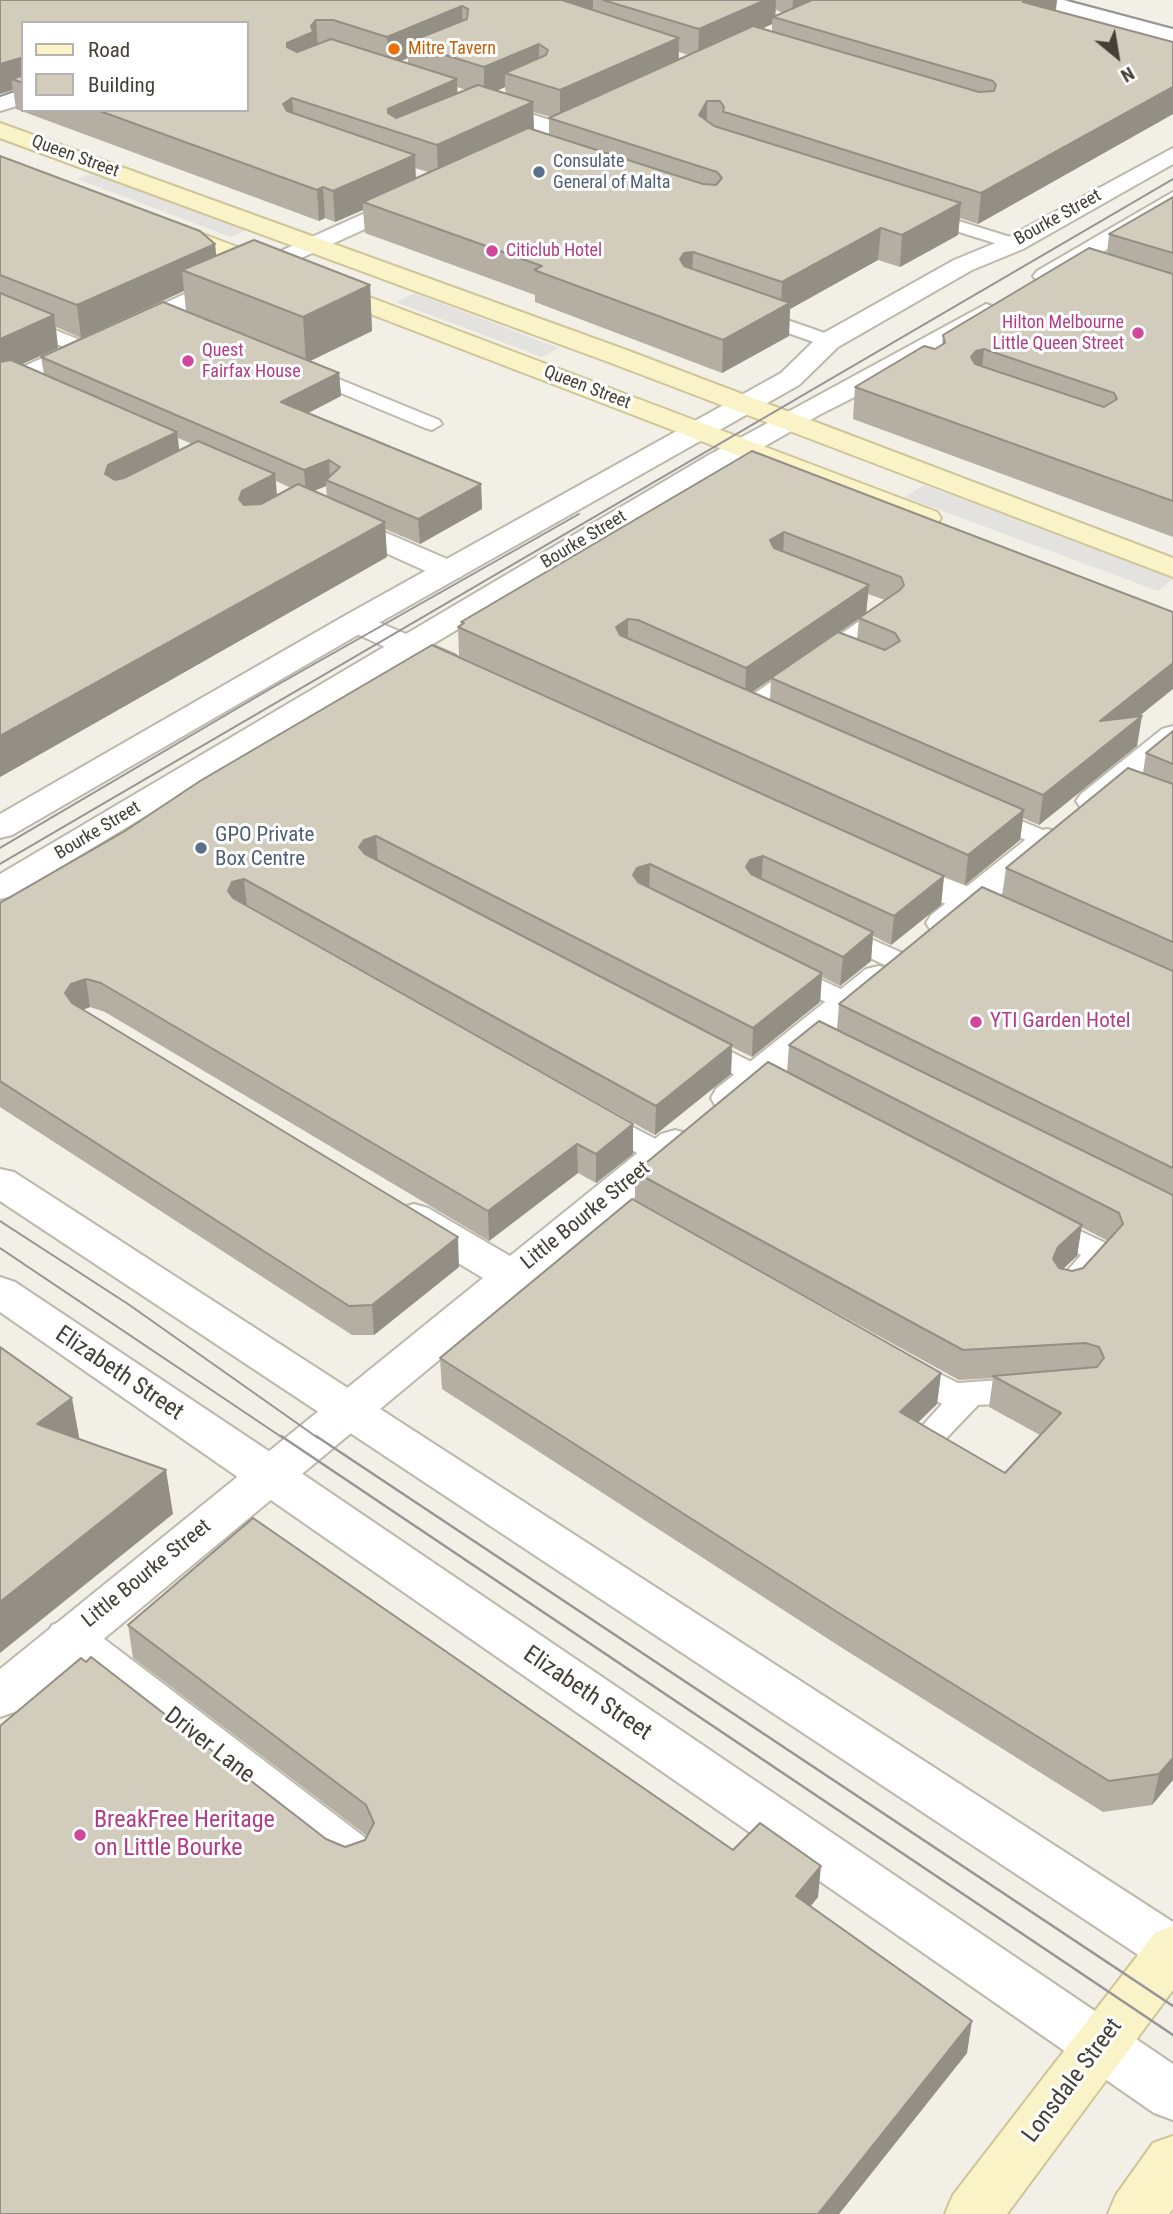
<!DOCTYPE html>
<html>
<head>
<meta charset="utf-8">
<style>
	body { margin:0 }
	#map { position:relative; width:1173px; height:2214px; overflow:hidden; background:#f2efe7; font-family:"Roboto Condensed",sans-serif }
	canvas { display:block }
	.legend { position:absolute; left:21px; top:21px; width:228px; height:91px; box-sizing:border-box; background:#fff; border:2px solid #b4b3af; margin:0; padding:9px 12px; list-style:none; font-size:21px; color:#444036 }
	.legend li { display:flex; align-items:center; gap:14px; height:35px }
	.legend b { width:35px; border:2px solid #b4b3af }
	.north { position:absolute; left:1082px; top:21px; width:70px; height:70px; -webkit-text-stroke:5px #fff; paint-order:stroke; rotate:150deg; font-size:19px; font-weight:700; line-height:28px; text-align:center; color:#444036 }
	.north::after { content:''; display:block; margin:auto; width:24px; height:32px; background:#444036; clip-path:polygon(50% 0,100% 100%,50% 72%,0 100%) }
</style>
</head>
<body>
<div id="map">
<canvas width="1173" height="2214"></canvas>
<ul class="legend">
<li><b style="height:9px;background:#faf3c8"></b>Road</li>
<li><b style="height:19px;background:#d2ccbd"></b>Building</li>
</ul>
<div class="north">N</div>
</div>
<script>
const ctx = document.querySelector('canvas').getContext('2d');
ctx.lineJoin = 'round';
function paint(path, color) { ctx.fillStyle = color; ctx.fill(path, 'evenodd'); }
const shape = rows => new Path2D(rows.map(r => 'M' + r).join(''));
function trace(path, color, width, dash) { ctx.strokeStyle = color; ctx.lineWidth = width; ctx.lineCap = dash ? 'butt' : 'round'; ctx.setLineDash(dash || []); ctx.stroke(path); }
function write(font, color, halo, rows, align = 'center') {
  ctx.font = font + ' "Roboto Condensed",sans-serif'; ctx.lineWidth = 6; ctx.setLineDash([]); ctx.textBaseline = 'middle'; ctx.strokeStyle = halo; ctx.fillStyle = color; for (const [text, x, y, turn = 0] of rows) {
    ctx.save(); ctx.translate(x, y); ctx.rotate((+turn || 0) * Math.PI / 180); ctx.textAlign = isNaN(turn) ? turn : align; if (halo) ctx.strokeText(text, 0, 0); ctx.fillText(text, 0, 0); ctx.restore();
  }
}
paint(shape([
	[95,172,249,229,231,237,77,179],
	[414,293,559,348,542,357,396,302],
	[924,485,1173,577,1173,579,1158,591,905,497]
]), '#e3e2de');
const service = shape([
	[923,210,1020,240,1023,244,1014,249,917,219,914,215,923,210],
	[0,308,90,344,93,348,90,352,76,352,0,321,0,308],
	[753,308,836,337,838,341,836,345,822,345,746,318,744,314,746,310,753,308],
	[307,366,439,420,442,424,432,430,425,428,300,376,297,372,307,366],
	[888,605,899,612,896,617,755,714,739,714,735,709,739,704,880,607,888,605],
	[988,807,1055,835,1058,840,1055,845,1037,845,979,819,976,814,979,809,988,807],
	[837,924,907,955,911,961,907,967,889,967,828,938,824,932,828,926,837,924],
	[787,964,856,996,860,1002,856,1008,847,1010,838,1008,778,978,774,972,778,966,787,964],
	[698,1035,787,1080,791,1086,787,1092,777,1095,767,1092,688,1050,684,1044,688,1038,698,1035],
	[600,1110,671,1147,675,1154,671,1161,661,1164,651,1161,590,1126,586,1119,590,1112,600,1110],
	[1046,1215,1112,1246,1116,1253,1112,1260,1088,1284,1077,1288,1066,1284,1062,1277,1081,1255,1036,1232,1031,1225,1036,1218,1046,1215],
	[905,1357,958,1383,1029,1378,1040,1382,1045,1390,1040,1398,1029,1402,978,1405,934,1451,923,1455,912,1451,907,1443,942,1404,894,1376,889,1368,894,1360,905,1357]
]);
const pedestrian = shape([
	[357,613,455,655,460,662,455,669,444,671,433,669,346,629,342,622,346,615,357,613],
	[893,858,1019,906,1024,914,1019,922,1006,925,932,899,881,875,876,868,881,861,893,858],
	[69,1619,86,1625,367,1839,374,1854,367,1869,349,1876,331,1869,52,1651,45,1638,52,1625,69,1619]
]);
const minor = shape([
	[483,99,569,126,572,131,561,138,475,111,472,106,483,99],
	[412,192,420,194,424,199,420,204,0,395,0,377,412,192],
	[338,512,461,565,465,571,461,577,450,580,439,577,328,527,323,521,328,515,338,512],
	[1173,726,1173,752,1105,808,1093,811,1081,808,1076,801,1081,794,1162,729,1173,726],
	[1047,829,1059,832,1064,839,1059,846,957,931,944,934,931,931,926,923,931,915,1035,832,1047,829],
	[879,966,892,969,897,977,892,985,744,1107,730,1111,716,1107,711,1098,716,1089,866,969,879,966],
	[675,1130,689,1134,695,1143,689,1152,17,1711,0,1717,0,1669,483,1278,400,1228,394,1218,400,1208,414,1204,428,1208,510,1256,661,1134,675,1130]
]);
const tertiary = shape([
	[1030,0,1063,0,1173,29,1173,42,1033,4,1030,0],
	[23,89,23,104,0,111,0,97,23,89],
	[1173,148,1173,164,1023,249,972,270,838,347,799,385,368,629,12,835,0,838,0,814,346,615,781,373,820,335,856,315,954,260,1005,239,1173,148],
	[1173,192,1173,209,1055,281,1046,284,1037,281,1033,276,1037,271,1173,192],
	[986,304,995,307,999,312,995,317,912,368,819,415,727,468,12,896,0,899,0,874,707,456,986,304],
	[0,1169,14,1172,1173,1922,1173,1973,1155,1966,0,1201,0,1169],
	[0,1277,15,1282,285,1462,1173,2064,1173,2120,1154,2113,0,1312,0,1277]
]);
const secondary = shape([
	[0,123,629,351,1173,558,1173,577,611,363,0,138,0,123],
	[166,220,937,512,941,518,937,524,927,527,917,524,157,232,154,227,157,222,166,220],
	[1173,1926,1173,1990,1007,2214,945,2214,953,2195,1155,1933,1173,1926],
	[1173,2136,1173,2209,1169,2214,1108,2214,1116,2195,1153,2143,1173,2136]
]);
trace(service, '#bcb8aa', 4);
trace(pedestrian, '#bcb8aa', 4);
trace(minor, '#bcb8aa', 4);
trace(tertiary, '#bcb8aa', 4);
trace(secondary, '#cec599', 4);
paint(service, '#fff');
paint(pedestrian, '#fff');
paint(minor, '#fff');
paint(tertiary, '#fff');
paint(secondary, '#faf3c8');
trace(shape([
	[1068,0,1173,28],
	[0,96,23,88],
	[0,848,270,689,579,514],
	[0,864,1173,179],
	[0,1221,128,1304,318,1438],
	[0,1248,283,1438]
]), '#959595', 2);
trace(shape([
	[281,1436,1173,2035],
	[316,1436,1173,2006]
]), '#959595', 2.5);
paint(shape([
	[0,0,1057,0,1056,11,1173,42,1173,114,978,224,960,218,958,235,900,267,878,260,790,309,789,336,722,373,535,302,535,295,365,233,363,210,335,222,325,218,319,221,16,109],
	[776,10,783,13,775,16],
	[23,23,247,110,23,110],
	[772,24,772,32,762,29],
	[679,52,689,55,679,60],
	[408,58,408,64,400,61],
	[457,87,466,90,457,94],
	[505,87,506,94,497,91],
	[533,112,551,117,549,118,549,134,534,129],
	[415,168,428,172,416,178],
	[0,156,215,244,216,256,370,285,372,331,310,361,339,373,341,396,308,413,481,484,482,509,420,544,385,529,387,557,0,777],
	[184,291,186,311,41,357,44,374,22,364,58,348,56,327,81,338],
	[178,438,192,444,179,450],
	[276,481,291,488,277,496],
	[326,486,327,497,314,491],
	[1173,197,1173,537,853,419,855,387,942,345,943,335,1107,254,1109,234],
	[752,451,1139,717,1137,746,1039,825,1023,818,1020,840,965,885,459,656,458,627,461,625,461,622],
	[868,594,885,600,866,613],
	[859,619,857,639,839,632],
	[771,679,770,700,752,692,756,689],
	[1173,731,1173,1780,1152,1805,1103,1812,839,1646,442,1389,440,1358,635,1201,635,1172,787,1072,789,1045,837,1029,839,1004,1002,896,1006,868,1143,773,1146,753],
	[1081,1227,1108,1241,1083,1268,1072,1271,1063,1269,1077,1256],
	[740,1260,959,1380,993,1378,989,1407,1040,1435,1005,1473,918,1422,937,1404,941,1373],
	[200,781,944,876,941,905,891,945,873,936,871,961,840,986,822,977,820,1002,752,1057,732,1047,731,1074,655,1135,468,1031,633,1154,596,1183,578,1173,489,1241,105,1012,90,1007,83,1010,459,1267,374,1335,352,1335,0,1107,0,903,125,831],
	[128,1625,733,1850,818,1897,810,1907,967,2053,839,2214,326,1839,345,1847,365,1840,367,1836,133,1658]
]), '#b5afa3');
paint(shape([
	[561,0,593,0,593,11],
	[765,0,776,0,775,18,773,17,772,24,698,58,699,29],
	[793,0,827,0,792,16],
	[1027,0,1057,0,1055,13,1023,2],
	[462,6,463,35,407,43,408,58,389,66,387,37],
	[316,20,318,48,315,60,287,47,287,43,311,26],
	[679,38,678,67,560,120,560,90],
	[539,44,539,73,505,73,505,87,484,96,484,67],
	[21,58,23,83,12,79,13,90,0,94,0,64],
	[457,79,458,108,401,134,388,113,388,109],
	[1173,87,1173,114,978,224,981,193],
	[292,98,295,128,283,104],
	[707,101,707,131,699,115],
	[533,102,534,132,438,176,437,145],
	[415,155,416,186,363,202,363,210,335,222,333,191],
	[323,187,325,218,319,221,317,190],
	[961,203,958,235,900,267,902,235],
	[881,228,878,260,790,309,789,336,722,373,723,340,781,308,782,282],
	[215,244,218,276,182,270,184,291,81,338,77,305],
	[693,252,692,284,680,259,684,253],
	[370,285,372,331,306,363,303,317],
	[54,315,58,348,0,374,0,339],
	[984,349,981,382,971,357,976,351],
	[339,373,341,396,283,426,281,402],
	[177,432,181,466,113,500,105,474,108,465],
	[329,460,330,481,326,480,326,486,306,494,304,470],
	[275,474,278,509,242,533,239,499,242,491],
	[481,484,482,509,420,544,418,519],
	[385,522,387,557,0,777,0,736],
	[784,532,783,561,770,540],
	[869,585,866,614,745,697,746,668],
	[628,619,628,648,616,627],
	[1173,663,1173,689,1096,751,1100,721],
	[1142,716,1137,746,1039,825,1043,795],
	[1024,810,1020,840,965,885,968,855],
	[376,836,378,865,361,875,359,847,364,840],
	[763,856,761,885,749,888,746,867,750,860],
	[650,864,649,893,632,903,633,875,637,868],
	[944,876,941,905,891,945,894,916],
	[244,879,247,908,235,911,228,891,232,882],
	[873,932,871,961,840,986,843,957],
	[822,973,820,1002,752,1057,753,1028],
	[86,979,90,1007,76,1012,65,993,71,984],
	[732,1045,731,1074,655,1135,656,1106],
	[633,1124,633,1154,596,1183,596,1154],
	[577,1144,578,1173,489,1241,488,1211],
	[1082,1225,1077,1256,1053,1278,1053,1259,1058,1247],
	[458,1237,459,1267,374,1335,372,1305],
	[941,1373,937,1404,897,1443,900,1412],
	[72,1398,80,1442,37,1424],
	[166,1470,173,1514,0,1653,0,1602],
	[1173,1758,1173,1780,1152,1805,1159,1774],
	[821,1866,818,1897,793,1928,796,1896],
	[972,2021,967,2053,839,2214,818,2214]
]), '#938f84');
const building = shape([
	[0,0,562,0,679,38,560,90,505,73,546,55,548,50,539,44,484,67,407,43,467,19,468,9,462,6,387,37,333,20,316,20,311,26,313,32,287,43,287,47,297,52,331,39,457,79,388,109,388,113,396,118,478,85,533,102,437,145,292,98,283,104,287,111,415,155,333,191,323,187,317,190,97,110,247,110,247,23,23,23,23,83,12,79,21,76,21,58,0,64,0,0],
	[603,0,765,0,699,29,603,0],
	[812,0,1027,0,1023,2,1173,42,1173,87,981,193,728,113,723,112,724,107,720,101,707,101,699,115,714,126,961,203,902,235,881,228,782,282,693,252,684,253,680,259,684,266,790,303,723,340,534,270,542,266,363,202,528,128,703,184,716,185,722,178,717,172,549,118,753,26,979,92,994,91,996,85,993,81,773,17,812,0],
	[0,156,200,231,215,244,77,305,0,275,0,156],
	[1173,197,1173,253,1109,234,1173,197],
	[254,240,370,285,303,317,182,270,254,240],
	[1089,248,1173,274,1173,501,855,387,924,346,935,349,945,343,943,335,1089,248],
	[984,349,1114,393,1117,399,1104,407,975,364,971,357,976,351,984,349],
	[0,293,54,315,0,339,0,293],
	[163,302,339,373,281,402,481,484,418,519,326,480,340,467,329,460,304,470,41,357,163,302],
	[11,360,177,432,108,465,105,474,115,480,124,478,198,441,275,474,242,491,239,499,244,505,261,504,298,484,385,522,0,736,0,362,11,360],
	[752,451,1173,612,1173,663,1100,721,1142,716,1043,795,771,678,838,632,885,650,900,641,895,633,859,618,900,590,904,585,901,577,784,532,770,540,774,548,869,585,746,668,638,620,628,619,616,627,620,635,1024,810,968,855,458,627,464,623,461,622,752,451],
	[432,645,944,876,894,916,763,856,750,860,746,867,751,874,873,932,843,957,650,864,637,868,633,875,638,882,822,973,753,1028,376,836,364,840,359,847,365,854,732,1045,656,1106,244,879,232,882,228,891,233,898,633,1124,596,1154,577,1144,488,1211,101,983,86,979,71,984,65,993,72,1003,458,1237,372,1305,349,1306,0,1081,0,903,125,831,200,781,432,645],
	[1173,731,1173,764,1146,753,1173,731],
	[1128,768,1173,784,1173,942,1006,868,1128,768],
	[982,887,1173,971,1173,1168,839,1004,982,887],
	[819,1021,1173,1195,1173,1758,1159,1774,1109,1781,842,1615,440,1358,632,1199,941,1373,900,1412,1005,1473,1061,1413,993,1376,1097,1367,1104,1358,1099,1347,1085,1343,963,1350,635,1172,768,1062,1082,1225,1058,1247,1053,1259,1059,1268,1072,1271,1083,1268,1123,1224,1119,1213,789,1045,819,1021],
	[0,1347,72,1398,37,1424,166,1470,0,1602,0,1347],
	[253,1518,733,1850,760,1823,821,1866,796,1896,972,2021,818,2214,0,2214,0,1726,81,1658,86,1662,91,1657,326,1839,345,1847,365,1840,374,1823,366,1805,128,1625,253,1518]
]);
paint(building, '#d2ccbd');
trace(building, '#938f84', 2);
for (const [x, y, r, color] of [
	[394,49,7,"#e8710a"],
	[539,172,7,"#5c6f8a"],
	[492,251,7,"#d1479c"],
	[1138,333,7,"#d1479c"],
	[188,361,7,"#d1479c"],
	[201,848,7,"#5c6f8a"],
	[976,1022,7,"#d1479c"],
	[80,1835,7,"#d1479c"]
]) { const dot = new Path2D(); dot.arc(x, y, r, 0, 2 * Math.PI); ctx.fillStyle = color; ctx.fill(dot); trace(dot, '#fff', 2.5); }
write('18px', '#c56008', '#fff', [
	["Mitre Tavern",408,49]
], 'left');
write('18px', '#444036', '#fff', [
	["Queen Street",75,157,20],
	["Bourke Street",1058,218,-29],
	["Queen Street",587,388,21],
	["Bourke Street",584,540,-31],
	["Bourke Street",98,831,-31]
]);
write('18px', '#4e5e75', '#fff', [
	["Consulate",553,162],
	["General of Malta",553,183]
], 'left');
write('18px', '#b23c85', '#fff', [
	["Citiclub Hotel",506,251],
	["Hilton Melbourne",1124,323,"right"],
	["Little Queen Street",1124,344,"right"],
	["Quest",202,351],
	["Fairfax House",202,372]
], 'left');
write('21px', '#4e5e75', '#fff', [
	["GPO Private",215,836],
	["Box Centre",215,860]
], 'left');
write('21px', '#b23c85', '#fff', [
	["YTI Garden Hotel",990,1022]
], 'left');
write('21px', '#444036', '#fff', [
	["Little Bourke Street",586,1216,-39],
	["Little Bourke Street",147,1574,-39]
]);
write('24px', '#444036', '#fff', [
	["Elizabeth Street",119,1374,34],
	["Elizabeth Street",587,1694,34],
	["Driver Lane",209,1746,38],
	["Lonsdale Street",1073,2081,-53]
]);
write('24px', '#b23c85', '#fff', [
	["BreakFree Heritage",94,1821],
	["on Little Bourke",94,1849]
], 'left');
</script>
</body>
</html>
